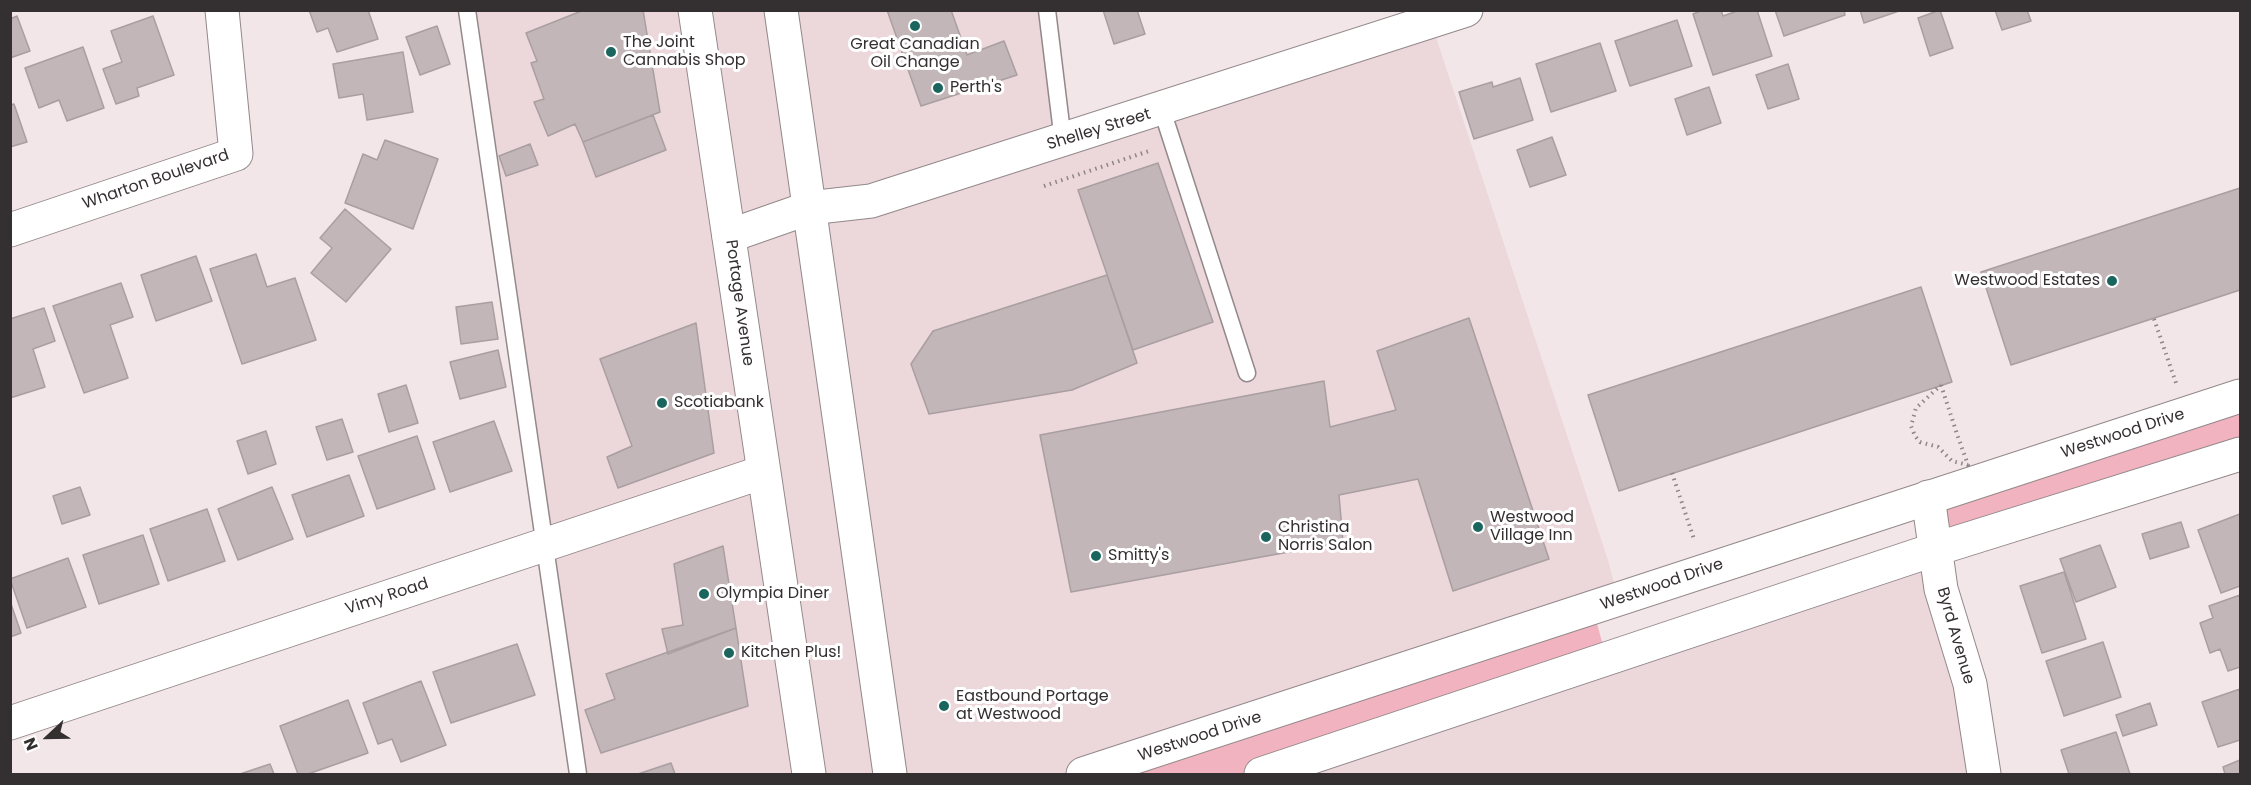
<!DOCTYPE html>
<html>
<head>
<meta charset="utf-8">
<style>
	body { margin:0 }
	#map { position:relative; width:2251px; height:785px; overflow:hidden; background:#f3e6e9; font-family:Poppins,sans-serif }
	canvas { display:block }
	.frame { position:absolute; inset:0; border:12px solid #342f30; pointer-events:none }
	.north { position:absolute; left:18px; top:707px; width:60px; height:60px; -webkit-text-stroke:4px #fff; paint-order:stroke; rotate:248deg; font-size:16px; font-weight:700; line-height:24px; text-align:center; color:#342f30 }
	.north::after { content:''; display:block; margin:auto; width:21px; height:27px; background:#342f30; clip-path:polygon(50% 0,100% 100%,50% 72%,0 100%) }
</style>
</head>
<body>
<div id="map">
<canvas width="2251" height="785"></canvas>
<div class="frame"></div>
<div class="north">N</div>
</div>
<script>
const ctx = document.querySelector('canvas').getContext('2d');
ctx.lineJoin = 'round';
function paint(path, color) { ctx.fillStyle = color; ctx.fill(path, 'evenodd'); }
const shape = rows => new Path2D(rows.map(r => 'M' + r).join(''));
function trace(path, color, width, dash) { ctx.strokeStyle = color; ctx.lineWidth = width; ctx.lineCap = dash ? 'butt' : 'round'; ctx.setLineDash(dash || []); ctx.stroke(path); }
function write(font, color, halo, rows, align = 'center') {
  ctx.font = font + ' Poppins,sans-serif'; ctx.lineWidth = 6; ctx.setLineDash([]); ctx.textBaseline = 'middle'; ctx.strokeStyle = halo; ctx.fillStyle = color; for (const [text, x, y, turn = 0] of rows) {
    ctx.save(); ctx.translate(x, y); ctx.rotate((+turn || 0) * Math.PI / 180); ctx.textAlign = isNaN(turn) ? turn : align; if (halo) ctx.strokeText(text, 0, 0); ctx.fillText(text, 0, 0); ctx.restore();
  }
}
paint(shape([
	[467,11,1047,11,1063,140,1431,22,1608,560,1618,598,1083,774,578,774],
	[1936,549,1984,774,1261,774]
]), '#ecd7db');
paint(shape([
	[2240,396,2240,454,1936,549,1928,497],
	[1593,609,1607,660,1261,774,1083,774]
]), '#f1b3c0');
const building = shape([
	[309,10,368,10,378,39,337,52,328,28,317,32,309,10],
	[584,10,643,10,660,112,583,142,575,124,548,136,534,102,544,99,531,63,537,61,526,33,584,10],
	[887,10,951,10,967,55,1004,41,1017,75,921,106,887,10],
	[1103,10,1137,10,1145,34,1114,44,1103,10],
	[1703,10,1721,10,1723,16,1740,10,1757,10,1772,56,1713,75,1693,14,1703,10],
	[1775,10,1844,10,1845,15,1784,36,1775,10],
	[1860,10,1902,10,1864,23,1860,10],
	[1940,10,1953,48,1930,56,1918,18,1940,10],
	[1995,10,2027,10,2031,21,2002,30,1995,10],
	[17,16,30,51,10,58,10,19,17,16],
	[153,16,174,75,137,88,139,96,116,104,103,69,122,62,111,31,153,16],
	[1677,20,1692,66,1630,86,1615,41,1677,20],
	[437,26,450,64,420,75,406,37,437,26],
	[1600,43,1616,91,1551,112,1536,64,1600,43],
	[83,47,104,108,67,121,59,100,39,108,25,68,83,47],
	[403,52,413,112,367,120,363,94,339,98,333,64,403,52],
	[1788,64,1799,99,1768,109,1756,75,1788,64],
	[1520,78,1533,120,1474,139,1459,92,1492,82,1493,87,1520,78],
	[1709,87,1721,123,1687,135,1675,99,1709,87],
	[14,104,27,142,10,147,10,105,14,104],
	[653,115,666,150,596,177,583,142,653,115],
	[1552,137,1566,175,1530,187,1517,150,1552,137],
	[385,140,438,159,413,229,345,203,363,154,377,160,385,140],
	[530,144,538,165,506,176,499,156,530,144],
	[1158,163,1213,322,1133,350,1078,190,1158,163],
	[2240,188,2240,290,2011,365,1981,272,2240,188],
	[345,209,391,249,346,302,311,273,332,248,320,238,345,209],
	[256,254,267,287,295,278,316,340,242,364,210,269,256,254],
	[196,256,212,301,156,321,141,275,196,256],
	[1107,275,1137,363,1072,390,929,414,911,364,933,331,1107,275],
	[121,283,133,317,110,325,128,378,84,393,53,306,121,283],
	[1921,287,1952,382,1619,491,1588,395,1921,287],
	[492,302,498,339,461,344,456,307,492,302],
	[44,308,55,341,33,349,45,387,10,398,10,319,44,308],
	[1469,318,1549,559,1453,591,1418,479,1339,495,1343,542,1071,592,1040,435,1324,381,1330,427,1396,410,1377,351,1469,318],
	[696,323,714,453,618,488,607,457,632,446,600,359,696,323],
	[498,350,506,387,460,399,450,362,498,350],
	[406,385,418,423,389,432,378,394,406,385],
	[342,419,353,452,327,460,316,427,342,419],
	[494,421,512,471,450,492,433,442,494,421],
	[266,431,276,464,248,474,237,441,266,431],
	[417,436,435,489,377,509,358,456,417,436],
	[349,475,364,516,307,537,292,495,349,475],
	[80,487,90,515,62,524,53,496,80,487],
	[272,487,293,539,238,560,218,509,272,487],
	[207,509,225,561,168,581,150,529,207,509],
	[2240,514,2240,586,2221,593,2198,530,2240,514],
	[2181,522,2189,547,2150,559,2142,534,2181,522],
	[143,535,159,584,99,604,83,555,143,535],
	[2100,545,2116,587,2076,602,2060,559,2100,545],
	[723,546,736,628,668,654,662,629,683,625,674,564,723,546],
	[68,558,86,607,27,628,10,579,68,558],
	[2064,572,2086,639,2042,653,2020,586,2064,572],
	[2240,595,2240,667,2228,671,2220,649,2210,653,2200,623,2213,618,2209,606,2240,595],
	[10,601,21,633,10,637,10,601],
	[736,628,748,706,601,753,585,710,615,699,606,674,736,628],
	[2103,642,2121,697,2064,716,2046,661,2103,642],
	[517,644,535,695,451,723,433,672,517,644],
	[421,681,446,745,401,762,392,739,378,744,363,703,421,681],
	[2240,689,2240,740,2218,747,2202,702,2240,689],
	[348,700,368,753,308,774,298,774,280,726,348,700],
	[2150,703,2157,725,2123,736,2116,715,2150,703],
	[2116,732,2130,774,2069,774,2061,750,2116,732],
	[2240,760,2240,774,2225,774,2223,767,2240,760],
	[671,763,675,774,638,774,671,763],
	[270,764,274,774,240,774,270,764]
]);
paint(building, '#c2b6b9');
trace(building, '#a99ea0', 1.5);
const service = shape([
	[467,10,578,774],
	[1047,10,1063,141],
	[1162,110,1247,373]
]);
const minor = shape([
	[10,230,236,154,222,10],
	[729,236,809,208,871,201,1466,10],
	[1928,497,1941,589,1970,684,1984,774],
	[10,723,763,472]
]);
const tertiary = shape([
	[1083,774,2240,396],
	[1261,774,1936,549,2240,454]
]);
const trunk = shape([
	[695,10,809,774],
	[781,10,890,774]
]);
trace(service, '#93888a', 19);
trace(minor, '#93888a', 35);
trace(tertiary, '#93888a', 35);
trace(trunk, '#93888a', 35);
trace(shape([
	[1044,186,1149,151],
	[2154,319,2176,383],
	[1941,385,1957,434,1968,465,1952,461,1938,447,1920,442,1915,436,1911,426,1916,408,1941,385],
	[1672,473,1694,539]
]), '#8e8687', 4, [1.5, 4.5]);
trace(service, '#fff', 16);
trace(minor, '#fff', 33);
trace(tertiary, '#fff', 33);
trace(trunk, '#fff', 33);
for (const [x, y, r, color] of [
	[915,26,6,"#1a655d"],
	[611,52,6,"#1a655d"],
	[938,88,6,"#1a655d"],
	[2112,281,6,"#1a655d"],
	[662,403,6,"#1a655d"],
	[1478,527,6,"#1a655d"],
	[1266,537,6,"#1a655d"],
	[1096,556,6,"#1a655d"],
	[704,594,6,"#1a655d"],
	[729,653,6,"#1a655d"],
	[944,706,6,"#1a655d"]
]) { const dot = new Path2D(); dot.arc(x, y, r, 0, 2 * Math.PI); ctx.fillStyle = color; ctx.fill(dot); trace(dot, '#fff', 2); }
write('16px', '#342f30', '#fff', [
	["The Joint",623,43],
	["Cannabis Shop",623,61],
	["Great Canadian",915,45,"center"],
	["Oil Change",915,63,"center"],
	["Perth's",950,88],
	["Westwood Estates",2100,281,"right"],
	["Scotiabank",674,403],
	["Westwood",1490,518],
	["Village Inn",1490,536],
	["Christina",1278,528],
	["Norris Salon",1278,546],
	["Smitty's",1108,556],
	["Olympia Diner",716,594],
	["Kitchen Plus!",741,653],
	["Eastbound Portage",956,697],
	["at Westwood",956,715]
], 'left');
write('16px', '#342f30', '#fff', [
	["Shelley Street",1099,130,-17],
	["Wharton Boulevard",156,180,-19],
	["Portage Avenue",739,303,82],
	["Westwood Drive",2123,434,-18],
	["Westwood Drive",1662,585,-19],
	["Vimy Road",387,597,-18],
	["Byrd Avenue",1955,636,74],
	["Westwood Drive",1200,737,-18]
]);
</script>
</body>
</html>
